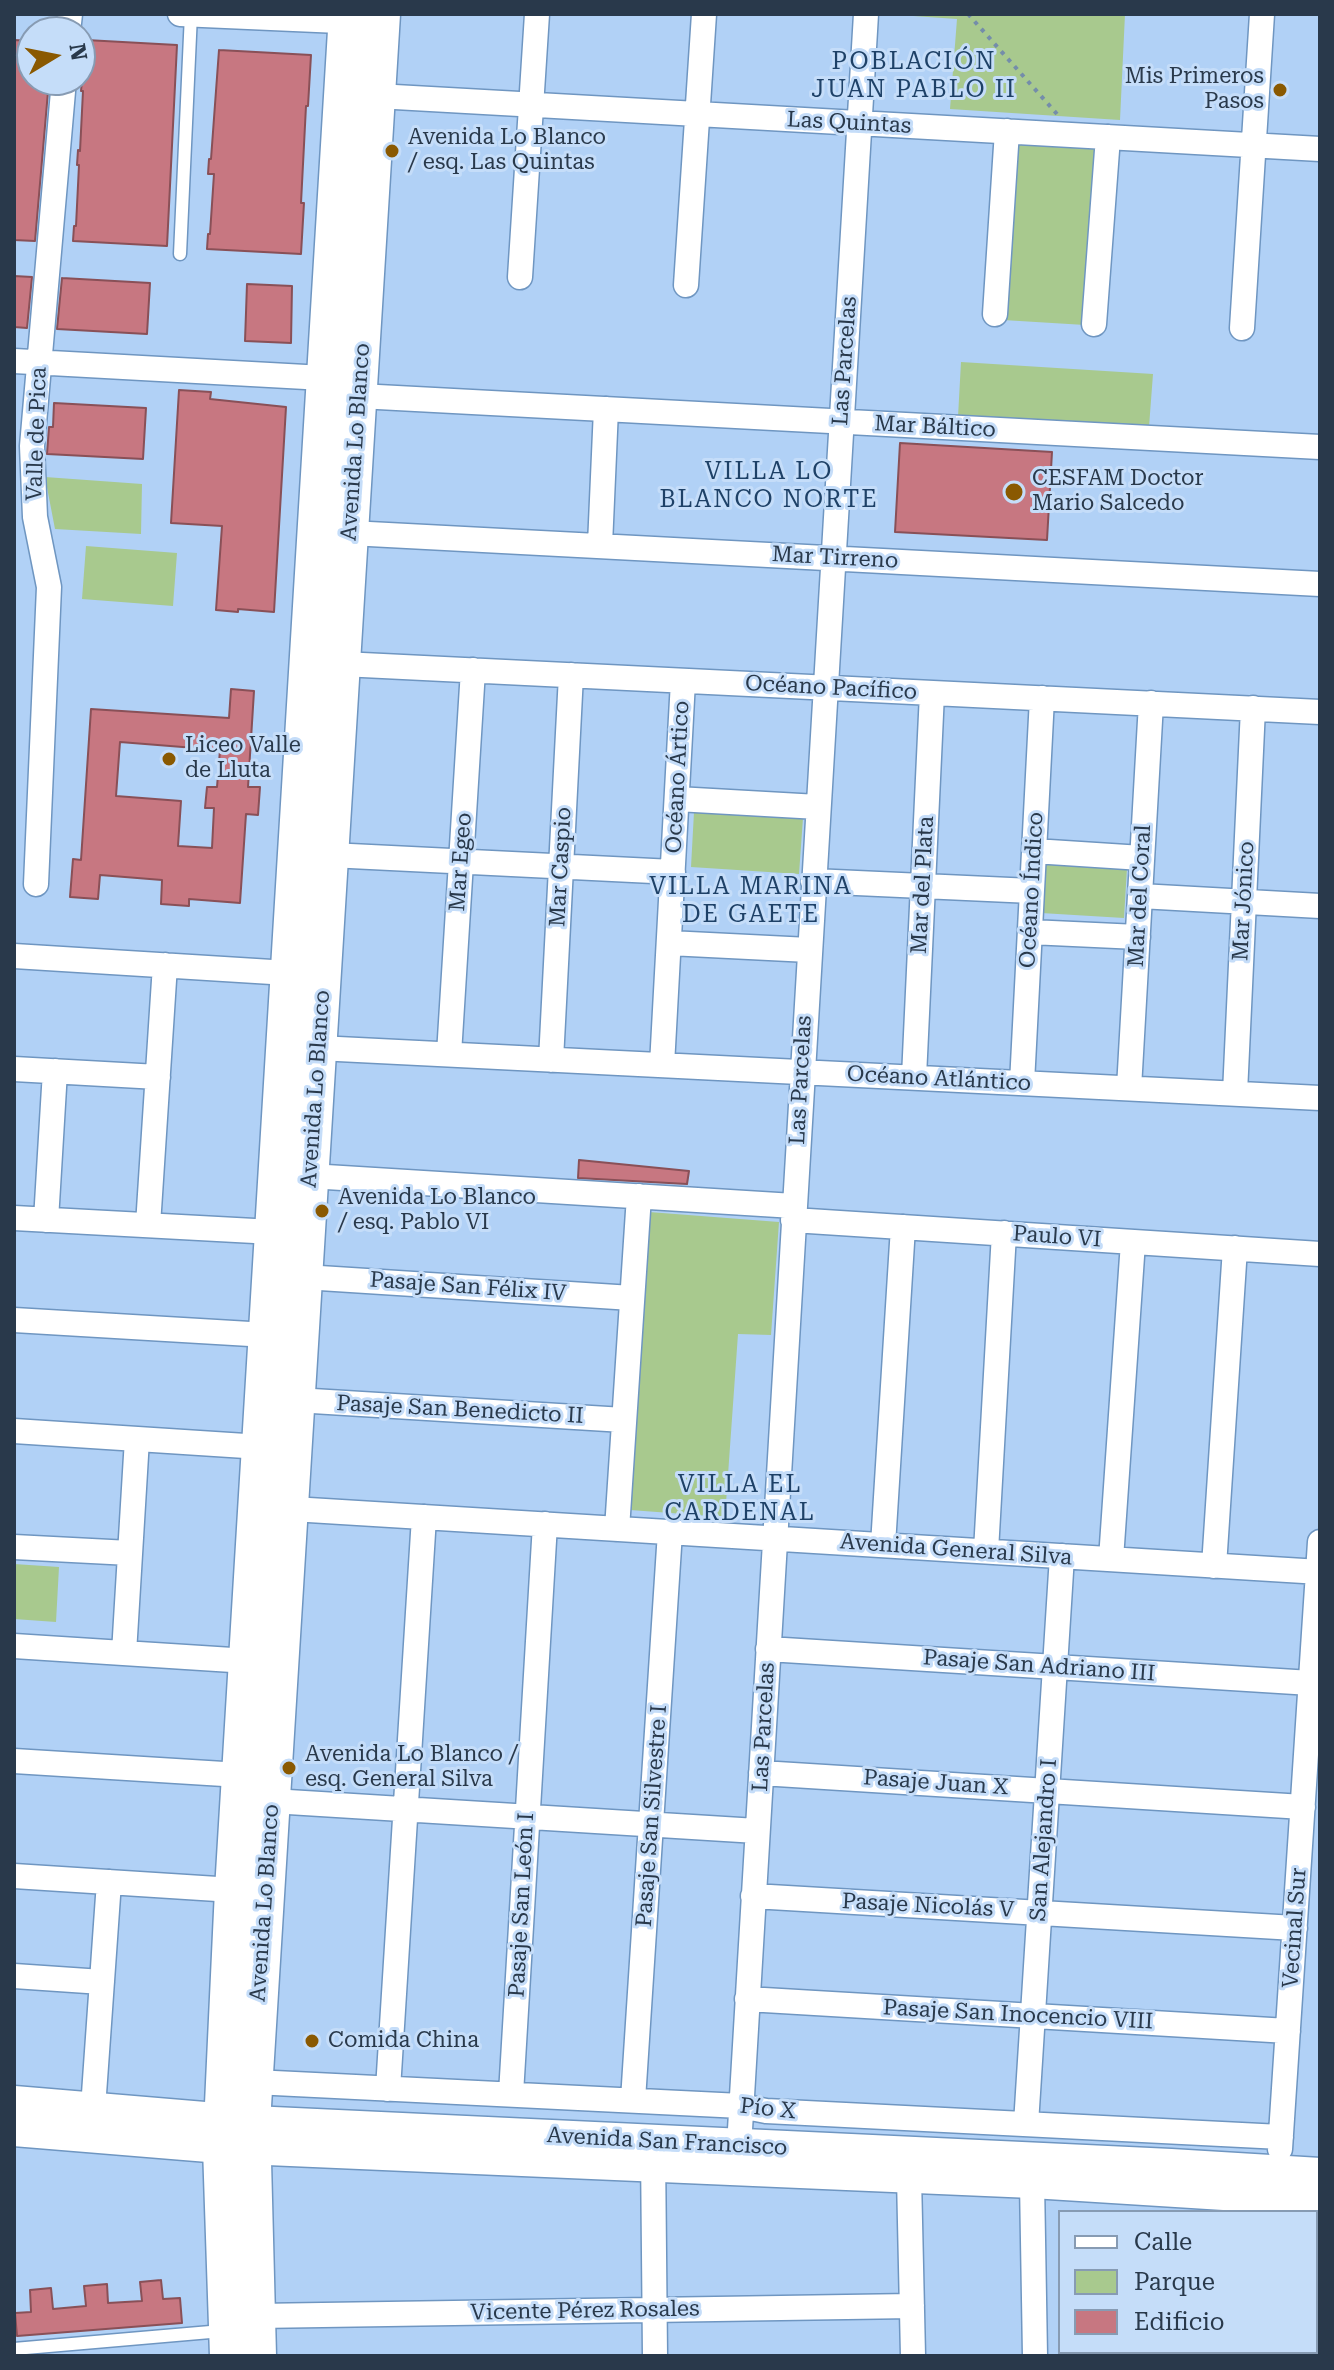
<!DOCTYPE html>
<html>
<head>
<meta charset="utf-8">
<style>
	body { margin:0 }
	#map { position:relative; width:1334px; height:2370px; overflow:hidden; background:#b1d1f6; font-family:"Roboto Serif",serif }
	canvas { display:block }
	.frame { position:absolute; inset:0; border:16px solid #29394b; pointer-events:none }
	.legend { position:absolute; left:1058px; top:2210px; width:260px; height:144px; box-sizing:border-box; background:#c5ddf9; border:2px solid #879bb3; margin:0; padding:10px 14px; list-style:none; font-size:24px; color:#29394b }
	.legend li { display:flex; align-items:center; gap:16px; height:40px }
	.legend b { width:40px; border:2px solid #879bb3 }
	.north { position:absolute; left:16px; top:16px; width:80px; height:80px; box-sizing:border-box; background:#c5ddf9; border:2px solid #879bb3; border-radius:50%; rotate:80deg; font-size:22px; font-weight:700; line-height:32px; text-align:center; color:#29394b }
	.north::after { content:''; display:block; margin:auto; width:28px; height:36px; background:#8a5901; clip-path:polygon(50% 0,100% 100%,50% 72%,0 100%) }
</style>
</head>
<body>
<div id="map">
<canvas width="1334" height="2370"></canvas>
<div class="frame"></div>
<ul class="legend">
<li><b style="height:10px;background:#fff"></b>Calle</li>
<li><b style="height:22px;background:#a8c98e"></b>Parque</li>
<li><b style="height:22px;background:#c77781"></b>Edificio</li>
</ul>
<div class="north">N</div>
</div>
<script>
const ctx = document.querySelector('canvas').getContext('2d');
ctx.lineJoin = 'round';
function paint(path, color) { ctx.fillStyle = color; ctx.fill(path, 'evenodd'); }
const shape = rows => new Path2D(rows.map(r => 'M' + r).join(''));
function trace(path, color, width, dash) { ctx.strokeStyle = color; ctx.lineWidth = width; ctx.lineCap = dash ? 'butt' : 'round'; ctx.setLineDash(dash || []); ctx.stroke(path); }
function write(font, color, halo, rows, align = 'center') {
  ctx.font = font + ' "Roboto Serif",serif'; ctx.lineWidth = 6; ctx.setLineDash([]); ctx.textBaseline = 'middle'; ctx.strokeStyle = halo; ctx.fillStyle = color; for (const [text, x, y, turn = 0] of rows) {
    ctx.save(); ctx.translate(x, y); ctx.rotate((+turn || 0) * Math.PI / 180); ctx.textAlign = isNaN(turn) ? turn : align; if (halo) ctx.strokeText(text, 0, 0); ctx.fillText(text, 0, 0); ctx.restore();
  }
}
paint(shape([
	[884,14,1125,14,1120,120,950,109,957,19],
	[1013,144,1096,149,1085,325,1003,320],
	[961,362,1153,374,1149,427,958,417],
	[45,477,142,484,141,534,55,529],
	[86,546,177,553,173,606,82,599],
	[694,812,803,818,799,874,691,867],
	[1044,863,1127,868,1124,918,1041,913],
	[649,1212,779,1222,771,1335,738,1334,725,1517,630,1510],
	[14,1564,59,1567,56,1622,14,1619]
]), '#a8c98e');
const building = shape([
	[14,40,32,41,32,80,49,80,35,241,14,240,14,40],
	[86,40,177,45,167,246,73,241,74,226,76,226,79,165,77,165,78,150,80,151,83,91,81,91,86,40],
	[219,50,311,55,308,106,306,106,301,203,304,203,301,254,207,249,208,234,210,234,214,174,208,174,209,159,211,159,219,50],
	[14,276,32,277,27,328,14,327,14,276],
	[62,278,150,283,147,334,57,329,62,278],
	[247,284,292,286,291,343,245,341,247,284],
	[179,390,211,392,210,399,286,407,274,612,238,609,238,612,216,610,222,526,171,523,179,390],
	[54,403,146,408,143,459,47,454,49,427,53,427,54,403],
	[900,443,1052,452,1047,540,895,532,900,443],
	[231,689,254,691,248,787,260,787,258,815,246,814,240,903,189,899,189,906,161,904,162,880,100,875,98,899,70,897,73,859,81,860,91,709,229,718,231,689],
	[120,742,220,750,217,787,207,787,205,808,214,808,212,848,178,846,181,801,116,796,120,742],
	[579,1160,689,1171,687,1184,578,1178,579,1160],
	[161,2280,163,2299,180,2298,182,2323,17,2336,15,2313,31,2312,30,2290,51,2288,53,2309,86,2306,84,2286,107,2284,108,2303,142,2301,140,2282,161,2280]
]);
paint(building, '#c77781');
trace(building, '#895057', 2);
const lane = shape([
	[180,254,191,14],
	[14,2349,222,2331]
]);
const street = shape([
	[180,14,362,22],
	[68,32,70,14],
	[377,96,1320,149],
	[520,277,537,14],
	[686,285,704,14],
	[995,314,1007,131],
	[1094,324,1108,137],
	[1242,328,1262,14],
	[14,361,324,378],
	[359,396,1320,447],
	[350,533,1320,584],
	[600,545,606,409],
	[342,664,1320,712],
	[677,799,818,807],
	[1034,851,1142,858],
	[330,855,673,872],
	[813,881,1032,891],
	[36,884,49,587,35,517,32,446,64,80],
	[1140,896,1320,906],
	[1030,932,1138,937],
	[669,943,809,950],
	[14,956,288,973],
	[318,1048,1320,1098],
	[449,1054,473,670],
	[551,1060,571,675],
	[662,1065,683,681],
	[14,1069,158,1077],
	[914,1077,932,693],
	[1022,1083,1042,698],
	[1129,1088,1151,703],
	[1235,1093,1253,708],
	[310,1176,794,1206],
	[14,1218,273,1232],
	[46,1220,55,1071],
	[793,1220,1320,1254],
	[148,1225,165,965],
	[304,1277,632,1298],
	[14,1320,267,1335],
	[296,1400,624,1420],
	[14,1431,261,1447],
	[276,1508,1320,1572],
	[617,1529,639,1196],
	[883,1545,903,1227],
	[14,1547,130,1553],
	[986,1551,1004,1233],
	[1111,1559,1133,1242],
	[1214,1566,1235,1248],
	[14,1646,248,1661],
	[768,1649,1311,1683],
	[124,1653,137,1439],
	[14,1761,240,1775],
	[761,1773,1303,1807],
	[272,1801,757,1831],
	[14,1876,233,1890],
	[753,1896,1295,1928],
	[14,1976,102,1982],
	[747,1999,1288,2031],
	[254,2082,741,2106,766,2111,1281,2137],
	[388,2089,424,1517],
	[511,2094,545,1524],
	[633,2100,670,1532],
	[93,2108,109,1882],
	[1026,2124,1062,1556],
	[739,2146,866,14],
	[1280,2149,1320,1542],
	[653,2150,655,2356],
	[909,2177,913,2356],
	[1032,2182,1035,2356],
	[257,2316,912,2306]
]);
const secondary = shape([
	[14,2102,252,2122,1171,2165,1320,2174],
	[14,2130,221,2147,1032,2182,1320,2200],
	[1173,2352,1173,2356]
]);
const primary = shape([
	[228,2356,221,2147,233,1890,347,14],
	[258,2356,252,2122,382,14]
]);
trace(lane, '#6f96c1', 15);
trace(street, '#6f96c1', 27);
trace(secondary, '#6f96c1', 35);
trace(primary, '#6f96c1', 39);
trace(shape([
	[968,14,1057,114]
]), '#748daa', 4, [4, 6]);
trace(lane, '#fff', 12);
trace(street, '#fff', 24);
trace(secondary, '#fff', 32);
trace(primary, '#fff', 36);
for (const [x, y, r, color] of [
	[1280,90,8,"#8a5901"],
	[392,151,8,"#8a5901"],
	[1014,492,10,"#8a5901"],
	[169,759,8,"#8a5901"],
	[322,1211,8,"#8a5901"],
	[289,1768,8,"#8a5901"],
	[312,2041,8,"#8a5901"]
]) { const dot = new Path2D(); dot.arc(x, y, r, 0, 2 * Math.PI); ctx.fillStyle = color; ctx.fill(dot); trace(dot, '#c5ddf9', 3); }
write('22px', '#29394b', '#c5ddf9', [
	["Mis Primeros",1264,77,"right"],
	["Pasos",1264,102,"right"],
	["Avenida Lo Blanco",408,138],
	["/ esq. Las Quintas",408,163],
	["CESFAM Doctor",1032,479],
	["Mario Salcedo",1032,504],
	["Liceo Valle",185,746],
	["de Lluta",185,771],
	["Avenida Lo Blanco",338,1198],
	["/ esq. Pablo VI",338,1223],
	["Avenida Lo Blanco /",305,1755],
	["esq. General Silva",305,1780],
	["Comida China",328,2041]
], 'left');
write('22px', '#29394b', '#c5ddf9', [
	["Las Quintas",849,123,3],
	["Las Parcelas",845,361,-86],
	["Mar Báltico",935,427,3],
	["Valle de Pica",37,434,-88],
	["Avenida Lo Blanco",356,442,-86],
	["Mar Tirreno",835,558,3],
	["Océano Pacífico",831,688,3],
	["Océano Ártico",678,777,-87],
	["Mar Egeo",461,862,-86],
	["Mar Caspio",561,867,-87],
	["Mar del Plata",923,885,-87],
	["Océano Índico",1032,890,-87],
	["Mar del Coral",1140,896,-87],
	["Mar Jónico",1244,901,-87],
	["Océano Atlántico",939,1079,3],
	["Las Parcelas",801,1080,-87],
	["Avenida Lo Blanco",316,1089,-86],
	["Paulo VI",1057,1237,4],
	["Pasaje San Félix IV",468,1287,4],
	["Pasaje San Benedicto II",460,1410,3],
	["Avenida General Silva",956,1550,4],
	["Pasaje San Adriano III",1039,1666,4],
	["Las Parcelas",764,1727,-87],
	["Pasaje Juan X",936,1783,4],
	["Pasaje San Silvestre I",652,1816,-86],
	["San Alejandro I",1044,1840,-86],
	["Avenida Lo Blanco",265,1903,-86],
	["Pasaje San León I",522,1905,-87],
	["Pasaje Nicolás V",928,1906,3],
	["Vecinal Sur",1295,1928,-86],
	["Pasaje San Inocencio VIII",1018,2015,3],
	["Pío X",768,2109,6],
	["Avenida San Francisco",667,2142,3],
	["Vicente Pérez Rosales",585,2311,-1]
]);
ctx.letterSpacing = '2px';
write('24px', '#1e4167', '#c5ddf9', [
	["POBLACIÓN",914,62],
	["JUAN PABLO II",914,90],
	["VILLA LO",769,472],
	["BLANCO NORTE",769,500],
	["VILLA MARINA",751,887],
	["DE GAETE",751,915],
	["VILLA EL",740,1485],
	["CARDENAL",740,1513]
]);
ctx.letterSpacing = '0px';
</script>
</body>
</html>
